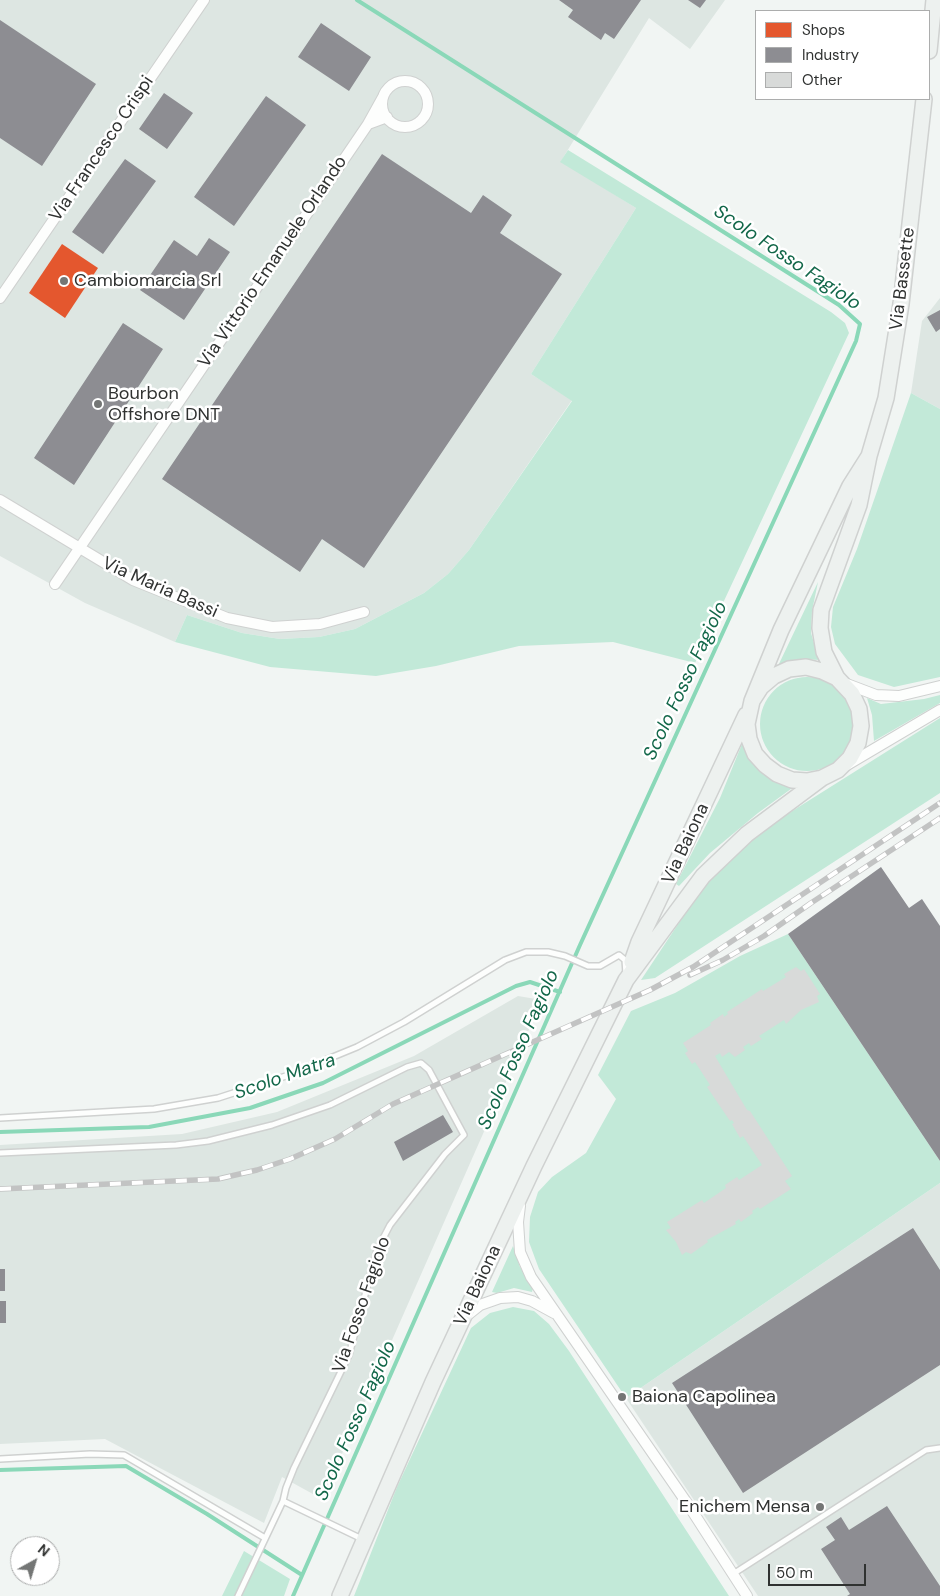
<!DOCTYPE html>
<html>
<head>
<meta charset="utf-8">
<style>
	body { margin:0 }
	#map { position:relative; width:940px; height:1596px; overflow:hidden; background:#f1f5f3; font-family:"DM Sans",sans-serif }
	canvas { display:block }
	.legend { position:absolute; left:755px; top:10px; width:175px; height:90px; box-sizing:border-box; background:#fff; border:1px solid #acadad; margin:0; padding:6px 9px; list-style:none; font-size:15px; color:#303231 }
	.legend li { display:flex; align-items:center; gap:10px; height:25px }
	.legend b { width:25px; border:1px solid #acadad }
	.north { position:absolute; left:10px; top:1536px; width:50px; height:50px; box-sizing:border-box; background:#fff; border:1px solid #acadad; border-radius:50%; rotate:39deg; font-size:14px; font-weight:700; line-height:20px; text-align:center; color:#303231 }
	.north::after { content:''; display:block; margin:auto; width:18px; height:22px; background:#747675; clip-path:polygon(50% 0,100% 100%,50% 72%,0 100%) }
	.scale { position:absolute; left:768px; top:1564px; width:98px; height:22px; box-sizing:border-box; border:2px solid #303231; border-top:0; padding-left:6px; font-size:15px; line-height:18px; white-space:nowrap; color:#303231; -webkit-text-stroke:4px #fff; paint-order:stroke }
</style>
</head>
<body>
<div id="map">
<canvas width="940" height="1596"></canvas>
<ul class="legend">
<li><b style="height:14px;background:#e4572e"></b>Shops</li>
<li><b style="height:14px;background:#8d8d92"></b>Industry</li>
<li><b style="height:14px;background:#d8dad9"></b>Other</li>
</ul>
<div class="north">N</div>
<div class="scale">50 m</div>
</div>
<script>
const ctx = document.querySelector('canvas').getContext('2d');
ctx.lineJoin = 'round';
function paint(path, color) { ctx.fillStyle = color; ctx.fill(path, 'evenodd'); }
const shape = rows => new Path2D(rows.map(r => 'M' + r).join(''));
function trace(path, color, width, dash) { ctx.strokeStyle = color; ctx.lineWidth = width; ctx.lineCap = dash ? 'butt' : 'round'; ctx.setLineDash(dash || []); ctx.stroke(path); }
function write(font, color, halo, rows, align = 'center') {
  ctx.font = font + ' "DM Sans",sans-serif'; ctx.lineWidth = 5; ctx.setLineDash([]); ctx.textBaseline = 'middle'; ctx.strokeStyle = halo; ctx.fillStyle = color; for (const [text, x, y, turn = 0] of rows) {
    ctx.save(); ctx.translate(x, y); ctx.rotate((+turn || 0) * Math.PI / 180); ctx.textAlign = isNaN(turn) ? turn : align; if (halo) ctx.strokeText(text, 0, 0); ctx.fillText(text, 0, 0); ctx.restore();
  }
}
paint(shape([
	[0,0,725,0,690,49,649,18,561,161,636,208,531,374,572,400,469,550,448,574,424,593,355,629,319,637,280,639,242,633,187,615,175,642,85,603,0,556],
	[940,298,940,409,911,393,922,321],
	[518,996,542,1000,322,1499,282,1477,264,1523,105,1439,0,1444,0,1145,182,1134,277,1112,414,1056],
	[940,1183,940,1596,758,1596,626,1398]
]), '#dde6e2');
paint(shape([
	[568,150,831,312,845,323,849,333,695,663,613,642,519,646,436,666,376,676,270,667,175,642,187,615,242,633,280,639,319,637,355,629,424,593,448,574,469,550,572,401,531,374,636,208,560,162],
	[911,393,940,409,940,677,894,687,858,675,835,644,831,627,833,607,857,549],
	[818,582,812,611,811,633,819,660,803,659,788,662,777,668],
	'760 724a47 47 0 1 1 94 0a47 47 0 1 1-94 0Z',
	[940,695,940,703,874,741,872,715,867,698,881,704,924,699],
	[940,718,940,793,655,978,641,980,702,888,730,857,770,825],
	[744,739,795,786,758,813,710,853,679,886,676,884,720,798],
	[788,934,940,1161,940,1183,626,1398,539,1269,529,1242,530,1217,538,1192,552,1177,586,1153,616,1099,598,1075,631,1011,675,993,740,956],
	[513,1246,520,1267,533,1288,532,1292,514,1288,497,1293,492,1292],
	[513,1307,534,1311,549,1324,569,1351,729,1596,354,1596,397,1487,471,1328,490,1313],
	[244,1551,290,1579,284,1596,222,1596]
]), '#c2e9d8');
paint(shape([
	[62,244,98,268,65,318,29,293]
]), '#e4572e');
paint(shape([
	[559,0,641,0,614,39,605,33,601,40,568,17,573,10],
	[688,0,706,0,700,8],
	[0,20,96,84,42,166,0,138],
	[321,23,371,57,349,91,298,57],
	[164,93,193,113,167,149,139,129],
	[266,96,306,125,234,226,194,197],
	[382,154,471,213,483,195,512,215,500,233,562,274,364,568,322,539,300,572,162,479],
	[125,159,156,181,103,254,72,232],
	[209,238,230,252,184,320,140,290,174,240,197,256],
	[940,310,940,329,936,332,927,317],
	[123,323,163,349,74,485,34,458],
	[881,867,909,908,922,899,940,926,940,1161,788,934],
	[443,1115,453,1132,403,1161,394,1142],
	[913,1228,940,1270,940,1365,743,1493,672,1383],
	[0,1269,5,1269,5,1291,0,1291],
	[0,1301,6,1301,6,1323,0,1323],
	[887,1506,940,1586,940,1596,847,1596,850,1594,821,1549,835,1540,826,1527,841,1517,849,1530]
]), '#8d8d92');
trace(shape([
	[0,1132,149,1127,250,1108,323,1083,516,986,530,982,560,992],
	[0,1470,126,1466,207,1514,302,1575],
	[293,1596,580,945,856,341,860,324,839,305,357,0]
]), '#8ad8b8', 4);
paint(shape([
	[796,967,801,971,804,969,820,994,817,996,819,1002,801,1010,786,1024,784,1020,759,1036,762,1039,751,1046,749,1043,743,1047,745,1050,735,1057,729,1052,722,1057,720,1053,715,1056,747,1110,750,1111,792,1176,785,1181,791,1189,760,1209,758,1207,752,1211,753,1213,741,1222,739,1219,735,1222,736,1224,707,1240,708,1242,691,1254,686,1252,682,1255,676,1242,666,1230,671,1228,667,1222,702,1200,704,1203,726,1188,725,1185,737,1177,739,1180,762,1165,743,1136,740,1138,732,1124,734,1123,732,1120,730,1121,707,1087,710,1085,695,1062,692,1064,685,1053,688,1051,683,1043,711,1025,710,1023,723,1014,724,1017,728,1014,727,1012,762,989,763,991,786,977,784,974]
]), '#d8dad9');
const lane = shape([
	[0,1118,154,1109,218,1098,289,1075,357,1047,404,1022,505,960,526,952,548,952,565,956,588,966,600,966,619,955,625,960,626,974],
	[0,1153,176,1145,208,1141,272,1125,330,1105,407,1067,421,1063,429,1070,464,1135,445,1154,390,1225,377,1250,349,1355,294,1468,286,1488,283,1501,362,1539],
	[0,1459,90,1454,124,1455,265,1538],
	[733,1574,926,1450,940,1448],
	[238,1596,283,1501]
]);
const street = shape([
	'382 104a23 23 0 1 1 46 0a23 23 0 1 1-46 0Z',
	[383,97,368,124,387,117],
	[0,298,204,0],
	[0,500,133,580,227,618,272,627,320,624,364,612],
	[55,584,368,124],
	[847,684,876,695,899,696,940,686],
	[847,765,940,710],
	[520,1206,518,1222,520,1252,531,1277,689,1506,747,1596],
	[465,1317,480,1305,500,1298,518,1297,532,1301,554,1313]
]);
const secondary = shape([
	[929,51,934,0],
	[837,678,824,652,820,628,821,610,859,505,869,456,886,398,901,304,924,99],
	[752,701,761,687,774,676,789,669,806,667,822,671,837,678,852,694,859,709,861,726,858,743,850,758,838,770,822,778,807,781,792,780,777,774,765,765,755,754,749,739,747,724,752,701,781,630,850,486,869,456],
	[632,962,639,942,746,715],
	[340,1596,433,1382,534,1166,626,980,703,876,747,834,822,778]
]);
trace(lane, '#cfd1d0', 8);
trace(street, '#cfd1d0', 12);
trace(secondary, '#cfd1d0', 18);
trace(lane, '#fdfefd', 5);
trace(street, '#fdfefd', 10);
trace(secondary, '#edf1ef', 15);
const rail = shape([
	[690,975,723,960,764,936,811,903,940,818],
	[0,1189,218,1179,257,1170,290,1159,335,1139,393,1104,650,990,693,967,940,803]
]);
trace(rail, '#c2c3c3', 5.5);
trace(rail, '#fff', 4, [11]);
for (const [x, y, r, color] of [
	[64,281,5,"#747675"],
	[98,404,5,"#747675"],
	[622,1397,5,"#747675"],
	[820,1507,5,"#747675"]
]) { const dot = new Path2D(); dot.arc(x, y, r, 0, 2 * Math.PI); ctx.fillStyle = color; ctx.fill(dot); trace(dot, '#fff', 2); }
write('18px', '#303231', '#fff', [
	["Via Francesco Crispi",102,149,-56],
	["Via Vittorio Emanuele Orlando",273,262,-56],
	["Via Bassette",903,279,-83],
	["Via Maria Bassi",160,588,24],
	["Via Baiona",686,844,-65],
	["Via Baiona",478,1286,-65],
	["Via Fosso Fagiolo",362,1305,-71]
]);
write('18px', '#303231', '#fff', [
	["Cambiomarcia Srl",74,281],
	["Bourbon",108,394],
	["Offshore DNT",108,415],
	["Baiona Capolinea",632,1397],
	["Enichem Mensa",810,1507,"right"]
], 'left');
write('italic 19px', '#126749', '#fff', [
	["Scolo Fosso Fagiolo",787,258,34],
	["Scolo Fosso Fagiolo",686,681,-65],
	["Scolo Fosso Fagiolo",519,1050,-66],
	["Scolo Matra",285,1077,-19],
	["Scolo Fosso Fagiolo",356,1421,-66]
]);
</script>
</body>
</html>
